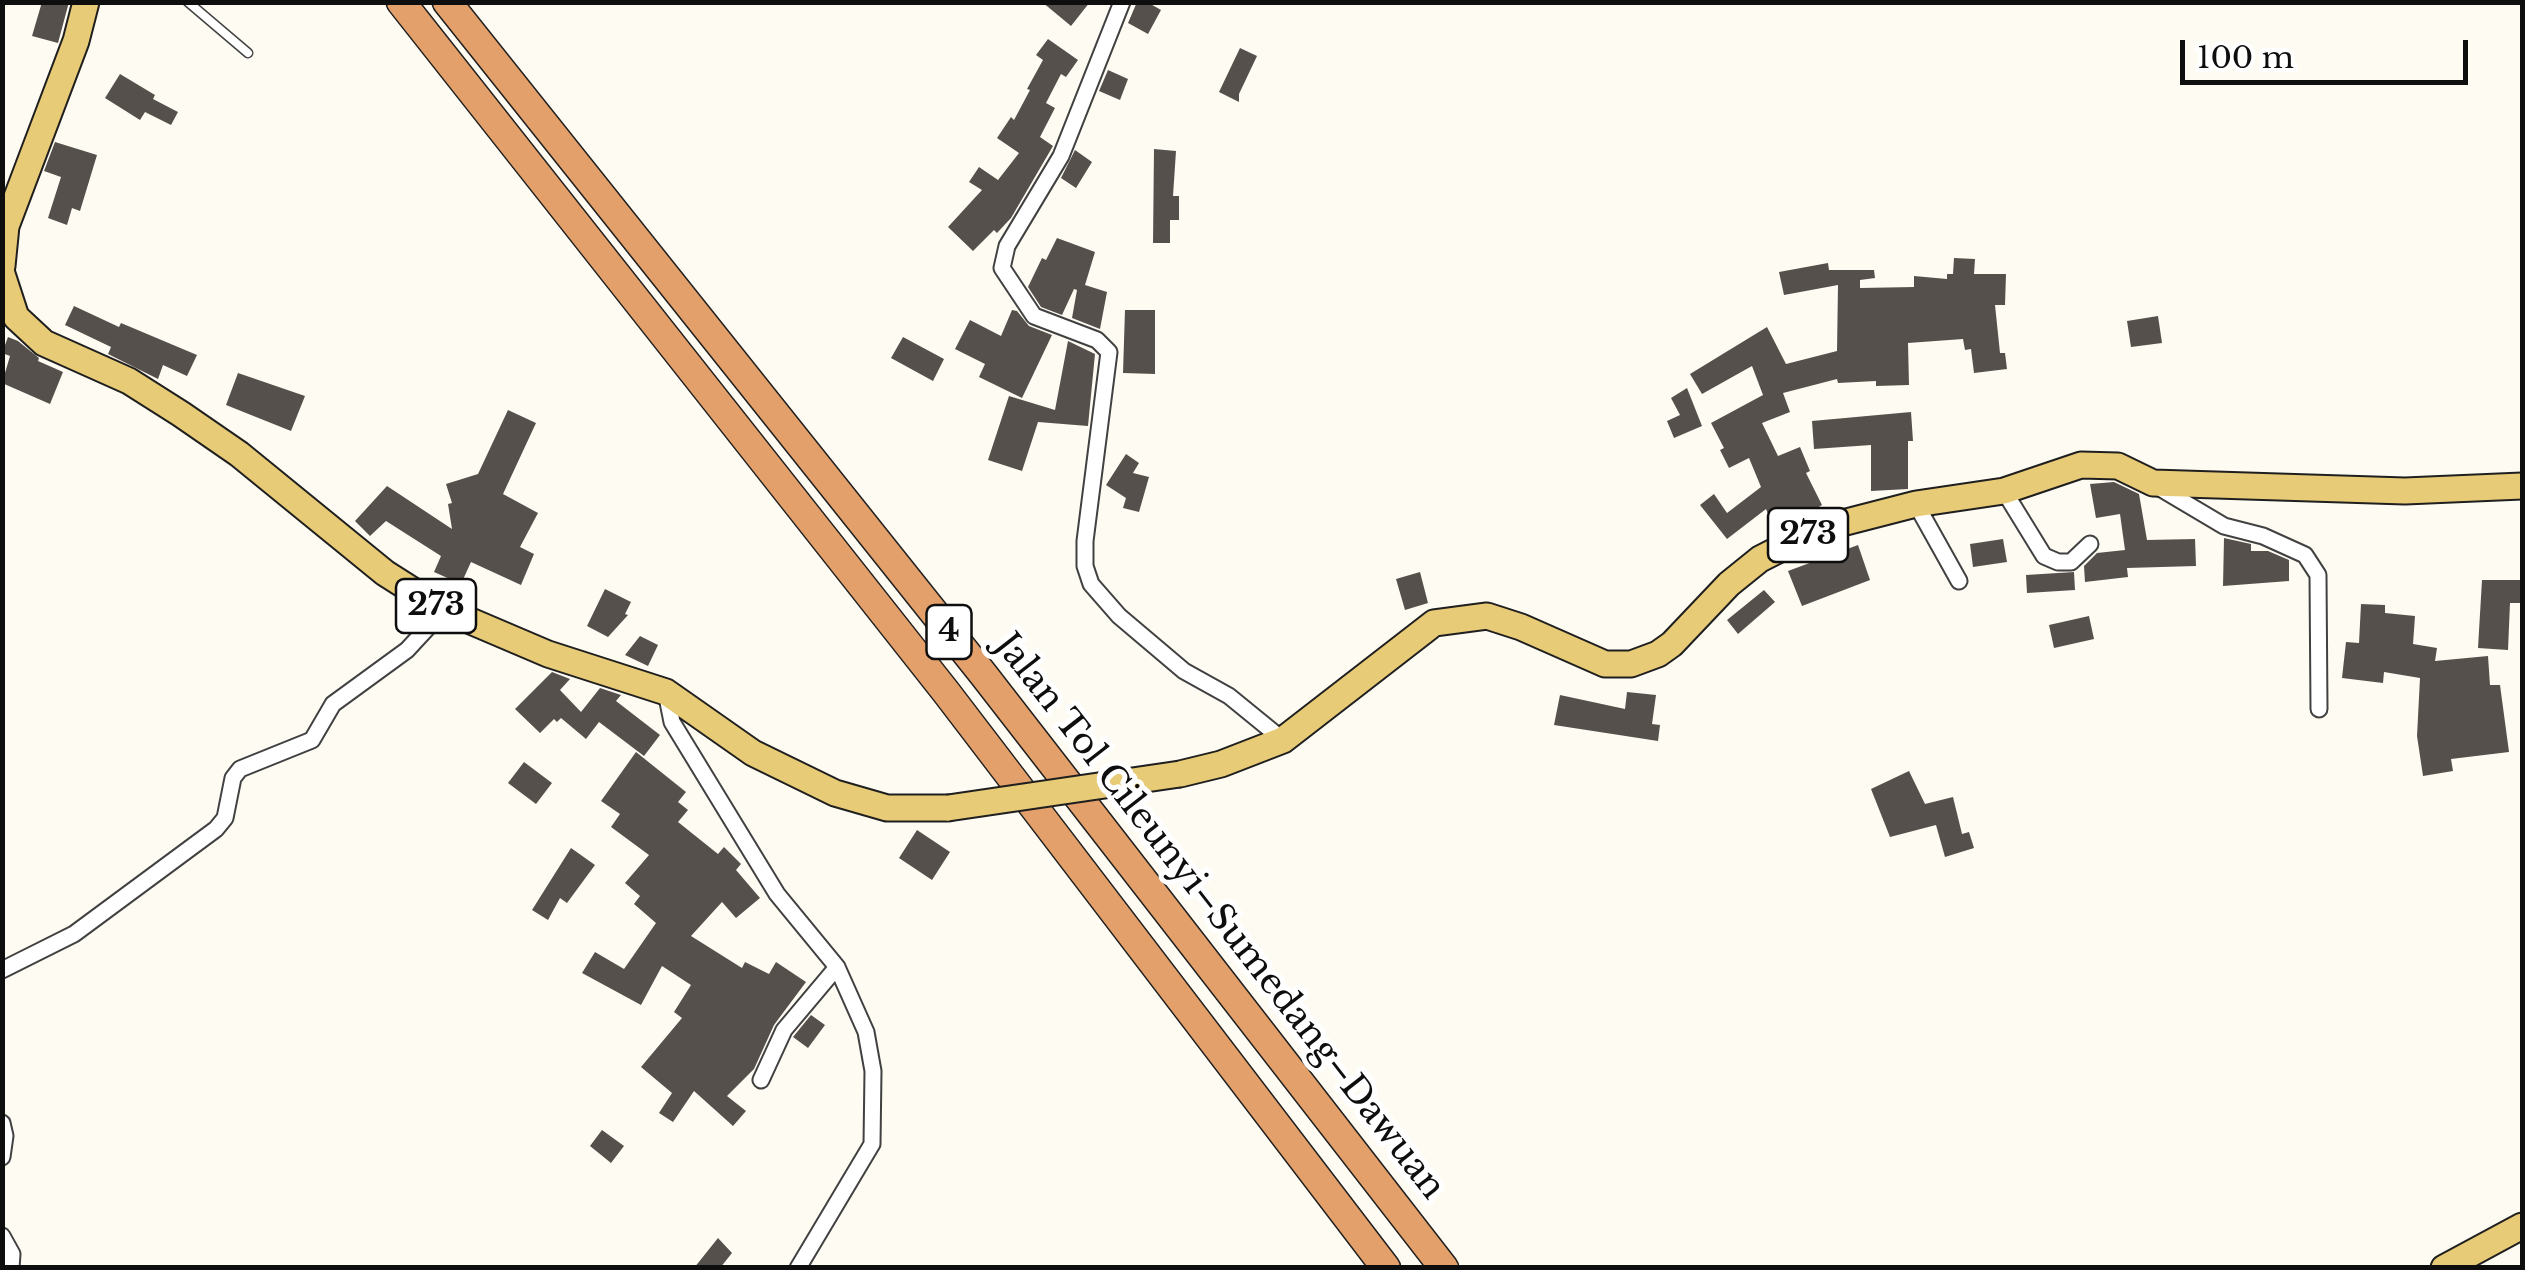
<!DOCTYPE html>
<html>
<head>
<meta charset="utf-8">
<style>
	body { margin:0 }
	#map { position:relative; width:2525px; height:1270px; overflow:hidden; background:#fdfbf2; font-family:"Libre Baskerville",serif }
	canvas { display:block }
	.frame { position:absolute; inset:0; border:5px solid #0e0e0e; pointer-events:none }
	.scale { position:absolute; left:2180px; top:40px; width:288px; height:45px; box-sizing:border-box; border:5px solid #0e0e0e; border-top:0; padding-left:12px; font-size:30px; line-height:35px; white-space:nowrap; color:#0e0e0e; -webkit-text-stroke:8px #fff; paint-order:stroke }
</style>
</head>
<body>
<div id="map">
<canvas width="2525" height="1270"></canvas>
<div class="frame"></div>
<div class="scale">100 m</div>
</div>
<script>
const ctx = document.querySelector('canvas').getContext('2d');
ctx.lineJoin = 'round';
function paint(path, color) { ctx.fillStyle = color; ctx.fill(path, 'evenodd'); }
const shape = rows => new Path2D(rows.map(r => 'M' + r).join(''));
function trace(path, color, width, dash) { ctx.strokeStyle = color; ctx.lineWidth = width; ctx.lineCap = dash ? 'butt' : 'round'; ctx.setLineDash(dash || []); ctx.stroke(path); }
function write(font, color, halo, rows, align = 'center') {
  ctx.font = font + ' "Libre Baskerville",serif'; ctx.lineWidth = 10; ctx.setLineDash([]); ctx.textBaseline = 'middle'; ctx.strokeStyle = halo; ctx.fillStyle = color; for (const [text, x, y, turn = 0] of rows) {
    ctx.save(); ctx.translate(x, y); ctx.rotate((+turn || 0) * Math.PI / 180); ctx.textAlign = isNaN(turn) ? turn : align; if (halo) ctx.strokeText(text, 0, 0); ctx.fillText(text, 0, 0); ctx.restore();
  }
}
paint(shape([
	[42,2,69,2,58,43,32,36],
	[1042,2,1090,2,1071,26],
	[1137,2,1147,2,1161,10,1148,34,1128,23],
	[1048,39,1078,60,1066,77,1061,74,1046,103,1055,108,1040,137,1053,146,1011,218,997,233,994,230,973,251,948,227,982,190,969,182,979,167,998,180,1019,153,997,138,1011,117,1014,120,1030,90,1027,89,1043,60,1036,55],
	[1240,48,1257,56,1239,94,1239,102,1219,92],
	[1108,70,1128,79,1120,100,1099,91],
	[120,74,155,95,153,99,178,112,171,125,145,112,140,120,105,98],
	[55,142,97,155,80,211,72,208,67,225,48,218,61,177,44,171],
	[1154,149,1176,151,1173,196,1179,196,1179,220,1170,220,1170,243,1153,243],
	[1075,150,1092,162,1076,188,1061,178],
	[1057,238,1095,252,1085,285,1107,292,1100,329,1072,318,1077,290,1074,289,1062,315,1041,307,1028,287,1042,258,1046,260],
	[1954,258,1975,259,1974,274,2006,274,2005,305,1995,305,2000,353,2005,353,2007,369,1974,373,1971,349,1965,350,1963,339,1908,343,1909,385,1876,386,1876,381,1838,383,1837,379,1783,393,1790,412,1762,423,1778,456,1800,447,1810,471,1806,473,1822,505,1776,533,1766,509,1727,539,1700,505,1714,494,1727,513,1761,487,1749,458,1729,468,1720,450,1724,448,1711,423,1763,395,1752,366,1702,394,1690,374,1767,327,1786,364,1837,351,1838,285,1784,295,1779,272,1828,263,1829,270,1874,270,1875,278,1860,280,1860,288,1914,287,1914,276,1947,279,1947,274,1953,274],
	[74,306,119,327,121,323,197,355,187,376,163,365,158,379,108,354,111,347,65,325],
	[1012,310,1017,311,1029,326,1052,335,1022,398,979,377,985,364,955,349,970,320,1001,336],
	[1125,310,1155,310,1155,374,1123,373],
	[2158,316,2162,343,2131,347,2127,321],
	[8,337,18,341,39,358,38,361,63,372,50,404,2,383,10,356,2,353],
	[903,337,944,359,933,381,891,358],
	[1068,341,1095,354,1088,426,1038,422,1022,471,988,460,1009,396,1055,410],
	[238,373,305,396,291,431,226,405],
	[1687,388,1702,426,1674,438,1667,421,1680,415,1671,398],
	[508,410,536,423,503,494,538,513,520,547,534,554,521,585,471,562,461,584,434,572,441,556,386,521,370,536,355,521,387,486,452,529,448,504,452,503,446,484,478,474],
	[1911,412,1913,441,1908,441,1908,489,1871,491,1871,445,1814,449,1812,421],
	[1126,454,1139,463,1133,473,1149,477,1139,512,1123,508,1126,498,1106,485],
	[2114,482,2139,494,2147,540,2195,539,2196,566,2127,568,2128,577,2085,582,2084,566,2097,553,2125,550,2120,514,2096,518,2090,484],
	[2224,538,2251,544,2251,551,2268,551,2289,560,2289,581,2223,586],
	[2003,539,2007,562,1973,567,1970,544],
	[1858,545,1870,580,1802,606,1788,571],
	[1420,572,1428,603,1405,610,1396,579],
	[2074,572,2075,590,2027,593,2026,575],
	[2482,580,2522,580,2522,603,2510,603,2508,650,2478,648],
	[605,589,631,602,625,614,628,615,608,637,587,626],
	[1764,590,1775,602,1738,634,1727,620],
	[2361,604,2385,605,2385,613,2415,616,2413,644,2437,648,2435,661,2488,656,2490,685,2500,685,2509,752,2451,759,2453,771,2423,776,2417,736,2420,678,2384,672,2383,683,2342,678,2346,642,2359,643],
	[2089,616,2094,639,2054,648,2049,625],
	[640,636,658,645,648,666,625,655],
	[552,672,570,679,560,690,581,712,600,688,621,695,616,701,660,735,644,756,599,722,586,739,561,718,557,722,554,719,540,733,515,709],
	[1627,692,1656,695,1652,724,1660,725,1658,741,1554,725,1560,695,1625,709],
	[636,752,686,792,678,802,688,810,678,822,718,854,724,847,741,864,736,870,760,898,736,918,722,902,691,936,742,968,745,962,769,974,776,962,806,982,774,1025,754,1069,727,1096,746,1111,733,1126,694,1091,673,1122,659,1113,672,1093,641,1067,682,1018,674,1012,691,985,662,966,641,1005,582,973,595,952,624,969,656,923,634,904,640,896,625,883,649,855,611,827,620,814,601,801],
	[524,762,552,783,536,804,508,783],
	[1909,771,1925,804,1953,797,1962,834,1969,832,1974,848,1945,857,1936,825,1890,837,1871,789],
	[917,830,950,852,932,880,899,858],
	[571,848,595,865,567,903,560,898,548,920,532,910],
	[811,1015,825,1025,808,1048,793,1037],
	[602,1130,624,1146,611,1163,590,1146],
	[718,1238,732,1253,720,1268,694,1268]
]), '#56504c');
const lane = shape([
	[188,2,248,53]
]);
const street = shape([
	[1122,2,1061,156,1007,246,1002,268,1034,316,1097,340,1109,352,1085,541,1085,566,1091,584,1119,616,1184,671,1229,696,1283,740],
	[2160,488,2224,526,2263,536,2305,555,2318,575,2319,709],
	[2004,491,2044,556,2058,562,2071,562,2090,544],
	[1916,504,1959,581],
	[666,692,672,722,777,894,837,967,866,1032,873,1071,872,1144,798,1268],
	[2,970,74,934,216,829,225,818,233,778,240,769,312,740,333,704,407,650,444,610],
	[761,1080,784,1030,837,967],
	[2,1123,5,1136,2,1157],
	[2,1236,12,1254,11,1268]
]);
const primary = shape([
	[2,266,6,226,76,41,86,2],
	[2,274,16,317,44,343,129,381,181,414,239,454,385,573,440,608,548,654,666,692,753,753,835,793,887,808,948,808],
	[1180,774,1221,764,1283,740,1434,623,1487,616,1521,627,1605,664,1631,664,1658,654,1672,644,1729,584,1760,559,1819,529,1916,504,2004,491,2081,465,2118,466,2153,483,2405,491,2522,486],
	[2444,1268,2522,1226]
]);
const highway = shape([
	[401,2,946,692,1386,1268],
	[447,2,983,674,1444,1268]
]);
trace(lane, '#414141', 11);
trace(street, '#414141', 19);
trace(primary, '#1f1f1f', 29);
trace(highway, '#1f1f1f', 31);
trace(lane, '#fff', 8);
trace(street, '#fff', 15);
trace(primary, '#e8cb77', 25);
trace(highway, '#e3a06a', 28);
const primaryBridge = shape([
	[948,808,1180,774]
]);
trace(primaryBridge, '#1f1f1f', 29, []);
trace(primaryBridge, '#e8cb77', 25);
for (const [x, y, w] of [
	[1808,535,80],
	[436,606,80],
	[949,632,45]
]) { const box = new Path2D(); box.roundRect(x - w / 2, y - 27, w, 54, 8); ctx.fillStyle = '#fff'; ctx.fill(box); trace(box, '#0e0e0e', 2.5); }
write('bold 32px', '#0e0e0e', null, [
	["273",1808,535],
	["273",436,606],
	["4",949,632]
]);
write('35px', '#0e0e0e', '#fff', [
	["Jalan Tol Cileunyi–Sumedang–Dawuan",1219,917,52]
]);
</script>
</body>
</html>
